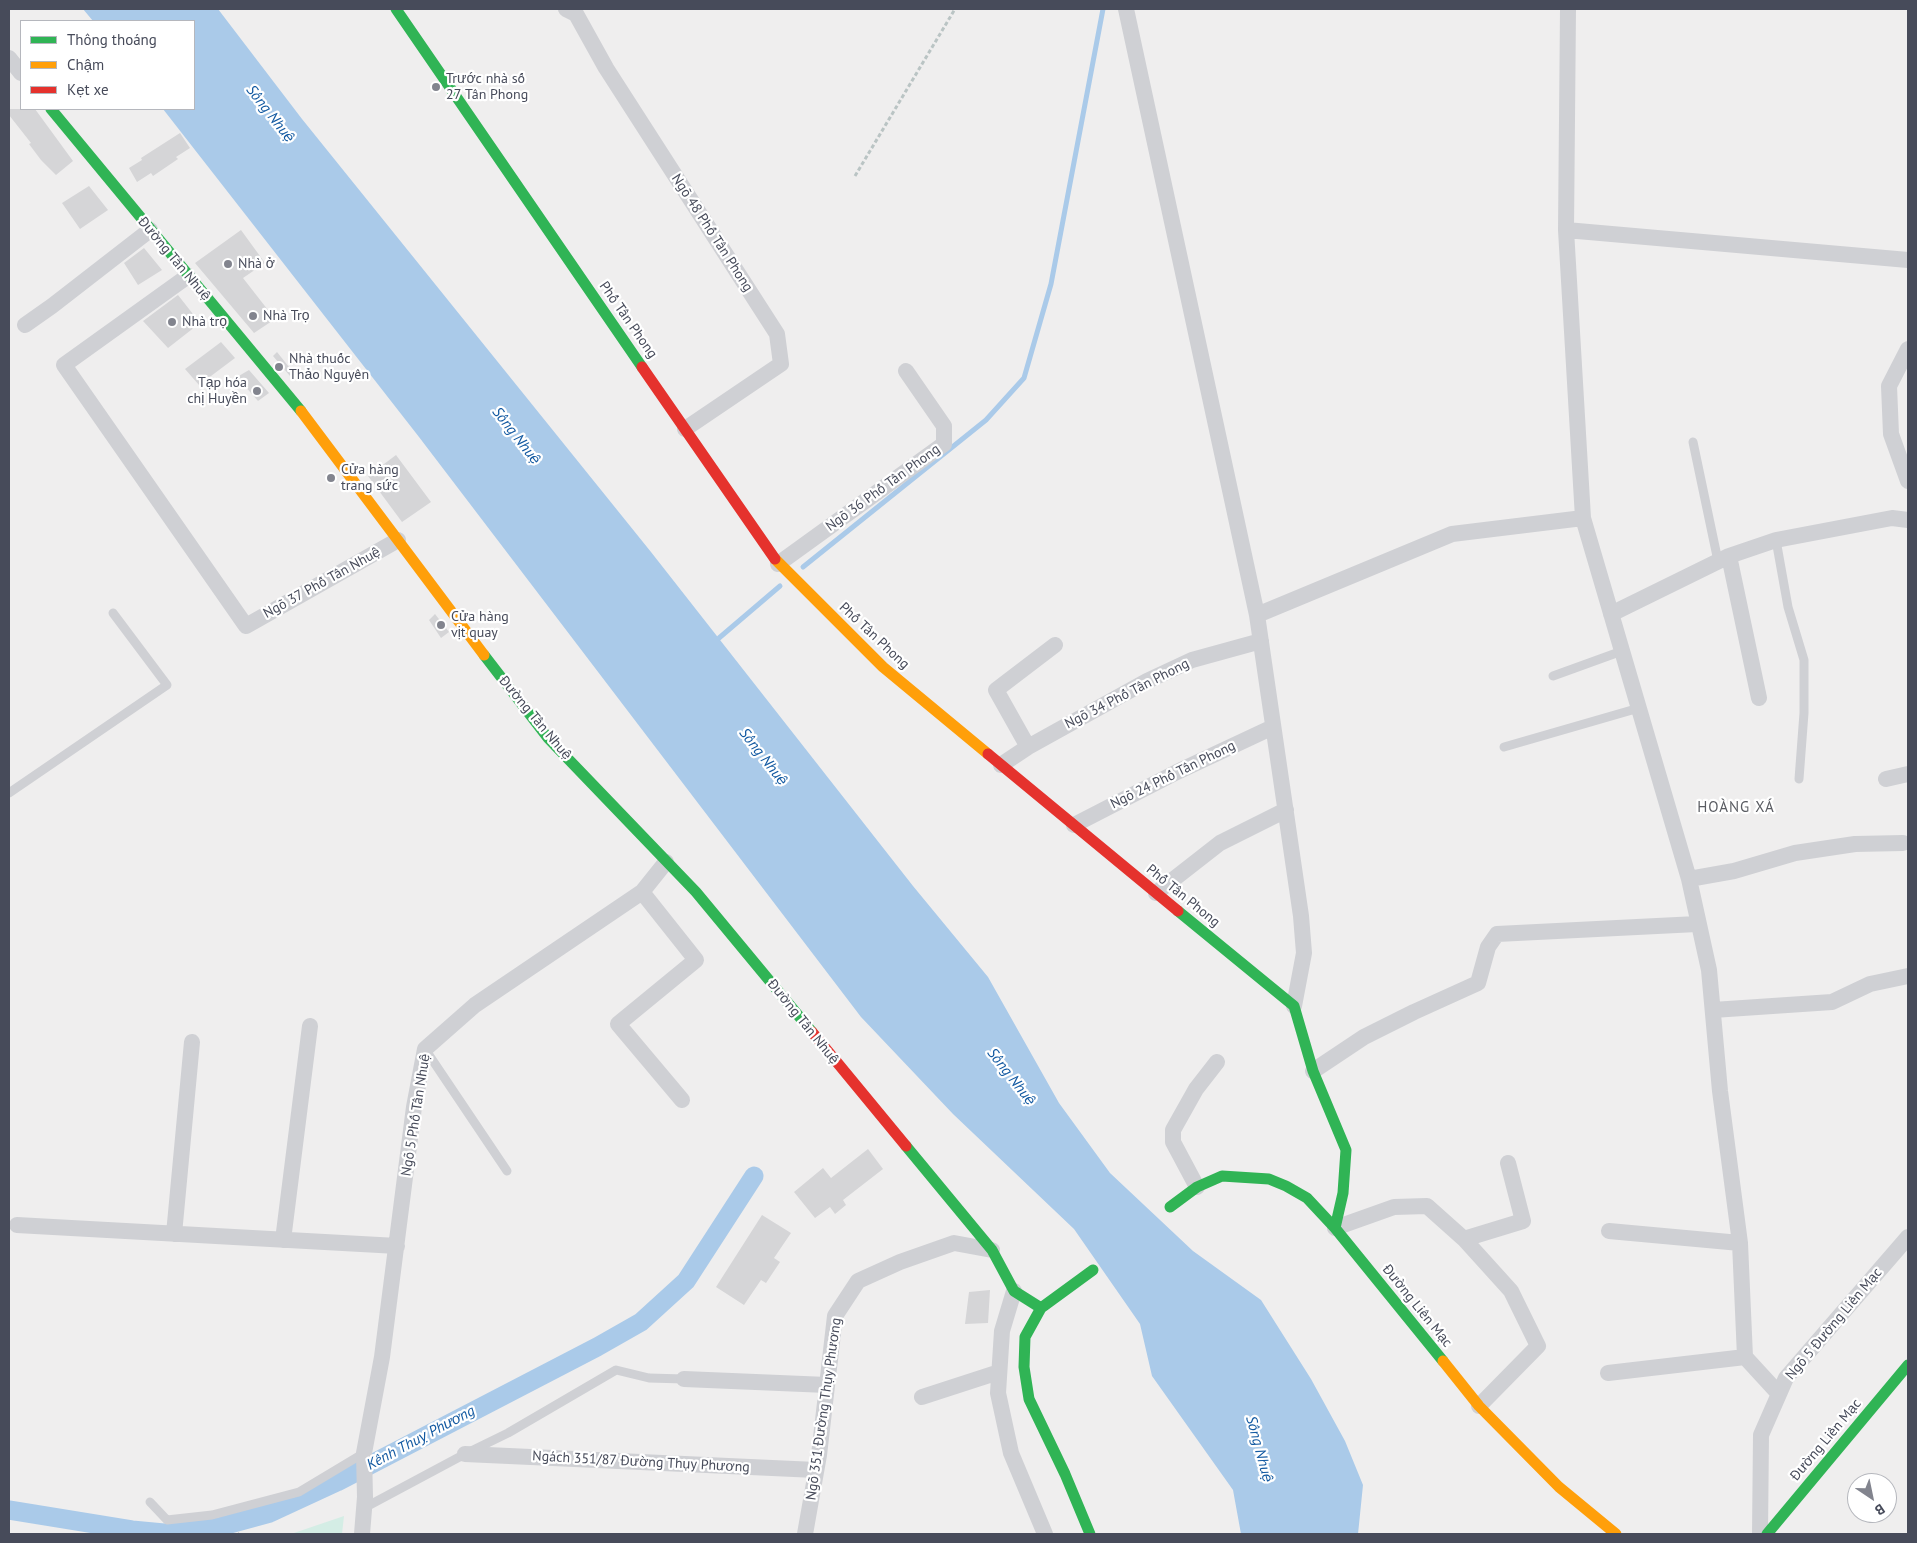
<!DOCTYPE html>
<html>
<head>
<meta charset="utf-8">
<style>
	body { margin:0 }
	#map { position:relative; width:1917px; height:1543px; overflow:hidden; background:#efeeee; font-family:"PT Sans",sans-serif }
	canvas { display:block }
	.frame { position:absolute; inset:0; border:10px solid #474b5a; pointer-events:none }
	.legend { position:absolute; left:20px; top:20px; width:175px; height:90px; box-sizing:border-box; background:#fff; border:1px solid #b5b7bd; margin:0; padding:6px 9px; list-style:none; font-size:15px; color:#474b5a }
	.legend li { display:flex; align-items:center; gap:10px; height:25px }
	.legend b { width:25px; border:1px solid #b5b7bd }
	.north { position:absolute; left:1847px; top:1473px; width:50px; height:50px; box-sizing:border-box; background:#fff; border:1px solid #b5b7bd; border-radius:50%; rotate:146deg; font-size:14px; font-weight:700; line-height:20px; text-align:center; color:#474b5a }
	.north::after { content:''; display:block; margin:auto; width:18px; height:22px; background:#82848e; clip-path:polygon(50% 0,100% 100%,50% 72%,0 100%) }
</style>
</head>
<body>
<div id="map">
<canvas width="1917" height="1543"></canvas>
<div class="frame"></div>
<ul class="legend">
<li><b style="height:6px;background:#30b455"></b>Thông thoáng</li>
<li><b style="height:6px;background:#ff9f0a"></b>Chậm</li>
<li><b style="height:6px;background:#e5322d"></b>Kẹt xe</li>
</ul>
<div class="north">B</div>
</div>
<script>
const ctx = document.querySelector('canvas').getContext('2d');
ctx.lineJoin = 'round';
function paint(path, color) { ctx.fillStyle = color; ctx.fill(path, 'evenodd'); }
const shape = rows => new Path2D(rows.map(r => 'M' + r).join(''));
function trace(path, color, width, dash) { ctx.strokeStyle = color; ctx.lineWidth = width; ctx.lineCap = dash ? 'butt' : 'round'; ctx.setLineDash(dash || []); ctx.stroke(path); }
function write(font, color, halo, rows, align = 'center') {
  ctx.font = font + ' "PT Sans",sans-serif'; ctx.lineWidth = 4.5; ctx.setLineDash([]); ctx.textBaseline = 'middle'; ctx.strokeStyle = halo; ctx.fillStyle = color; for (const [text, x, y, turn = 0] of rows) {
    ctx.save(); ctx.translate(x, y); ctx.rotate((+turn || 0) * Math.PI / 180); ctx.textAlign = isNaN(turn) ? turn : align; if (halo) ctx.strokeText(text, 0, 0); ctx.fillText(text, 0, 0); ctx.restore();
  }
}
paint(shape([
	[344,1516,342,1534,291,1534]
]), '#d4ede5');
paint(shape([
	[83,9,218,9,302,119,651,552,913,886,988,977,1059,1103,1110,1173,1193,1251,1261,1300,1311,1379,1345,1441,1363,1485,1358,1534,1241,1534,1233,1490,1152,1376,1140,1324,1074,1229,953,1114,861,1017,419,437,163,109,194,109,194,21,93,21]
]), '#aacae9');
trace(shape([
	[803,567,986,420,1024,378,1051,284,1103,9],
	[719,638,780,586]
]), '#aacae9', 5);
trace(shape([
	[9,1510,132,1530,164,1533,215,1528,270,1513,337,1482,597,1347,641,1322,686,1281,754,1176]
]), '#aacae9', 19);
paint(shape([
	[9,109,35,109,73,161,56,175,41,160,29,144,31,143,9,115],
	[180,133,190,148,176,157,178,159,153,176,151,173,137,182,129,168,142,160,141,158],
	[89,186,108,210,80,229,62,203],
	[241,230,265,263,243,278,275,319,254,333,195,263],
	[144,248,162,270,138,285,124,263],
	[178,295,200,323,168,348,143,321],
	[221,342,235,358,199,385,185,369],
	[277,352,293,372,290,376,273,356],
	[249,370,269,393,258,401,237,377],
	[396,455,431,502,402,522,368,476],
	[435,614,449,632,441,638,429,620],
	[868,1149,883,1169,843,1200,846,1205,835,1214,830,1207,815,1218,794,1192,823,1168,831,1178],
	[762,1215,791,1233,774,1258,780,1262,766,1283,761,1280,744,1305,716,1287],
	[990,1290,988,1323,965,1324,969,1292]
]), '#d5d5d7');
trace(shape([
	[855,176,955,9],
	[238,1534,239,1534]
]), '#bac4c4', 3, [4, 2.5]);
trace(shape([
	[1693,442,1718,561],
	[1776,540,1788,607,1804,660,1804,713,1799,779],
	[1553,676,1622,651],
	[1504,747,1639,708],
	[9,793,167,685,113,613],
	[425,1049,507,1171],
	[150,1502,167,1520,212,1515,299,1492,364,1453],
	[364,1508,465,1454,508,1433,616,1370,649,1378,684,1379]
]), '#cfd0d4', 9);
trace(shape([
	[566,9,576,14,606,68,777,334,781,364,685,429],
	[1126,9,1257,615,1301,916,1304,953,1294,1006],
	[1568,9,1566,230,1583,518,1689,879,1709,970,1720,1091,1740,1243,1745,1357,1779,1394],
	[9,58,21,73],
	[1566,230,1908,260],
	[188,276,64,365,246,626,398,540],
	[25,325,52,306,150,230],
	[1908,349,1889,386,1891,434,1908,481],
	[1729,556,1759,698],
	[778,564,944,444,944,426,906,371],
	[1611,614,1729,556,1776,540,1892,518,1908,520],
	[1257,615,1452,534,1583,518],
	[1028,747,996,690,1055,645],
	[1001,765,1028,747,1147,681,1192,660,1261,641],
	[1886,779,1908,774],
	[1074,825,1177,772,1273,727],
	[1689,879,1734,871,1795,853,1855,844,1903,843],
	[642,892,696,960,618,1024,682,1100],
	[1156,893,1220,843,1286,810],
	[1713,1010,1832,1002,1870,984,1908,976],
	[1313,1071,1364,1037,1414,1012,1478,983,1488,947,1497,934,1697,924],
	[1197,1187,1173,1142,1173,1130,1196,1089,1217,1062],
	[17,1225,397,1246],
	[1335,1228,1394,1207,1427,1206,1464,1239,1511,1291,1538,1346,1479,1406],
	[1609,1231,1740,1243],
	[174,1234,192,1042],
	[1464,1239,1523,1221,1508,1163],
	[283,1240,310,1026],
	[1014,1291,1002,1331,998,1393,1011,1453,1045,1534],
	[1608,1373,1745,1357],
	[684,1379,827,1385],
	[922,1397,999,1372],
	[465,1454,816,1470],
	[362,1534,365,1497,364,1453,382,1357,414,1107,425,1049,475,1005,642,892,666,862],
	[805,1534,819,1455,835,1316,858,1281,900,1262,954,1243,992,1250],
	[1760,1534,1761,1435,1786,1378,1908,1237]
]), '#cfd0d4', 16);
trace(shape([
	[396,9,642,367],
	[51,109,301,411],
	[484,655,548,738,696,892,812,1032],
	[1178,911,1294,1006,1313,1071,1346,1150,1343,1193,1335,1228],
	[906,1146,992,1250,1014,1291,1041,1308],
	[1170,1207,1197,1187,1222,1176,1269,1179,1286,1186,1307,1198,1335,1228,1443,1361],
	[1090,1534,1065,1474,1029,1399,1024,1367,1025,1337,1041,1308,1093,1270],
	[1767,1534,1908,1365]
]), '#30b455', 11);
trace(shape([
	[301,411,484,655],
	[775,559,883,667,988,754],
	[1443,1361,1479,1406,1559,1487,1616,1534]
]), '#ff9f0a', 11);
trace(shape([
	[642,367,775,559],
	[988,754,1178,911],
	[812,1032,906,1146]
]), '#e5322d', 11);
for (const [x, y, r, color] of [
	[436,87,5,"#82848e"],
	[228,264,5,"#82848e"],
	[253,316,5,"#82848e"],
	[172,322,5,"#82848e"],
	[279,367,5,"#82848e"],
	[257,391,5,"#82848e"],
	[331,478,5,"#82848e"],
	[441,625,5,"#82848e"]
]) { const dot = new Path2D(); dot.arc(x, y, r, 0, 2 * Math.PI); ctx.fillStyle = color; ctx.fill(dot); trace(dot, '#fff', 2); }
write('14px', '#474b5a', '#fff', [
	["Trước nhà số",446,79],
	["27 Tân Phong",446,95],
	["Nhà ở",238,264],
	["Nhà Trọ",263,316],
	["Nhà trọ",182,322],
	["Nhà thuốc",289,359],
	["Thảo Nguyên",289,375],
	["Tạp hóa",247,383,"right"],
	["chị Huyền",247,399,"right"],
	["Cửa hàng",341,470],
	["trang sức",341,486],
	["Cửa hàng",451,617],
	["vịt quay",451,633]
], 'left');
write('14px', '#474b5a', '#fff', [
	["Ngõ 48 Phố Tân Phong",712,233,57],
	["Đường Tân Nhuệ",174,259,50],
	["Phố Tân Phong",628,320,55],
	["Ngõ 36 Phố Tân Phong",883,488,-36],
	["Ngõ 37 Phố Tân Nhuệ",322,583,-29],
	["Phố Tân Phong",874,636,43],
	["Ngõ 34 Phố Tân Phong",1127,694,-27],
	["Đường Tân Nhuệ",535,718,50],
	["Ngõ 24 Phố Tân Phong",1173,775,-26],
	["Phố Tân Phong",1183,896,39],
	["Đường Tân Nhuệ",803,1022,51],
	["Ngõ 5 Phố Tân Nhuệ",416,1115,-81],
	["Đường Liên Mạc",1417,1306,51],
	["Ngõ 5 Đường Liên Mạc",1834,1324,-50],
	["Ngõ 351 Đường Thụy Phương",824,1409,-82],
	["Đường Liên Mạc",1826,1440,-50],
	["Ngách 351/87 Đường Thụy Phương",641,1462,3]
]);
write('italic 15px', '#1259a1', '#fff', [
	["Sông Nhuệ",270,114,52],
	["Sông Nhuệ",516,436,52],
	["Sông Nhuệ",763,757,52],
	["Sông Nhuệ",1011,1077,52],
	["Kênh Thuỵ Phương",421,1438,-28],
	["Sông Nhuệ",1259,1449,75]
]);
ctx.letterSpacing = '1px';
write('15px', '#5a5c62', '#fff', [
	["HOÀNG XÁ",1736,808]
]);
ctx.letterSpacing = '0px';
</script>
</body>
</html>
